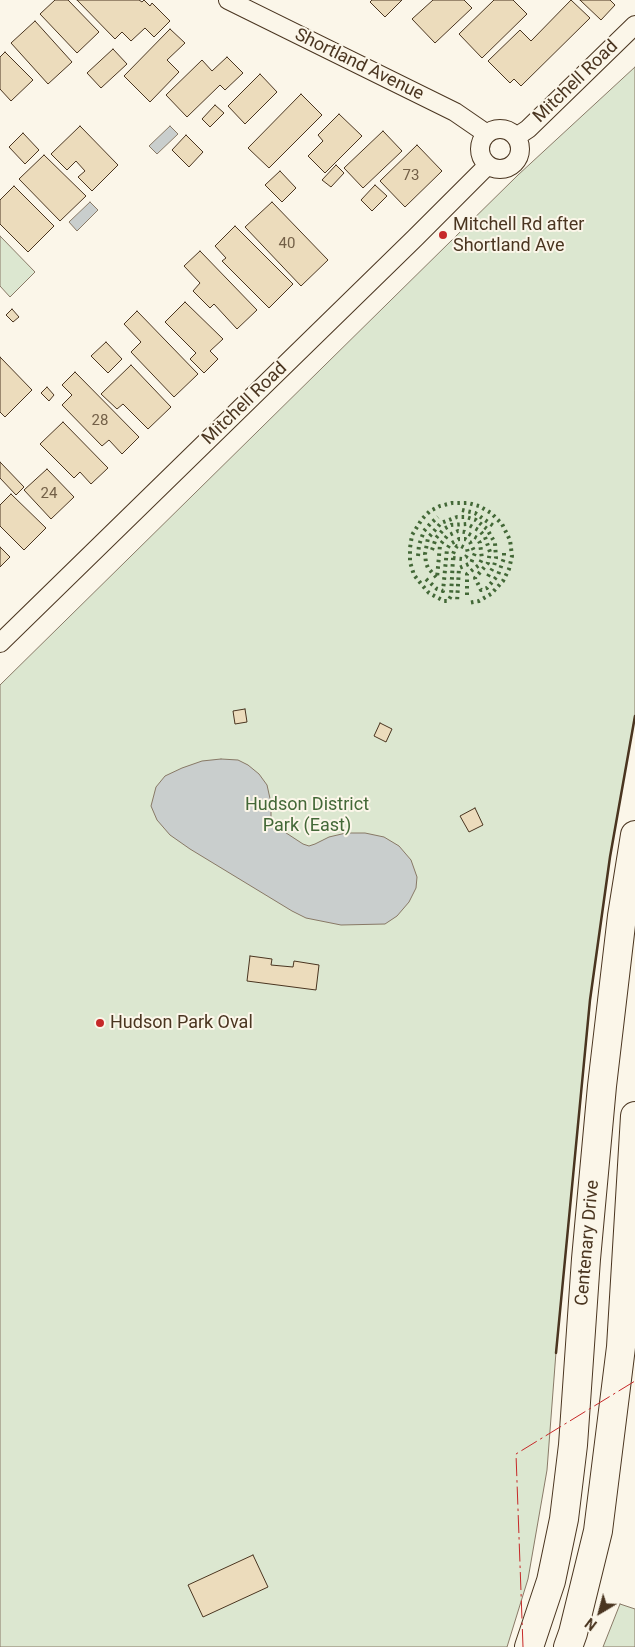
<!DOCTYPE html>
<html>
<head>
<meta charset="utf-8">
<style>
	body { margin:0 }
	#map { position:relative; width:635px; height:1647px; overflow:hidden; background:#fbf6e9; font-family:Roboto,sans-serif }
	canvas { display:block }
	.north { position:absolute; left:575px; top:1587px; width:50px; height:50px; -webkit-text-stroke:4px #fbf6e9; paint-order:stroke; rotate:217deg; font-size:14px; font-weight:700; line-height:20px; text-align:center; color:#4a3520 }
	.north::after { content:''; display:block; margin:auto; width:18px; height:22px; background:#4a3520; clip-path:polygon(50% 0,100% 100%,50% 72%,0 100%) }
</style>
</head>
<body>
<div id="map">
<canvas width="635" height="1647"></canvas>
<div class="north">N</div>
</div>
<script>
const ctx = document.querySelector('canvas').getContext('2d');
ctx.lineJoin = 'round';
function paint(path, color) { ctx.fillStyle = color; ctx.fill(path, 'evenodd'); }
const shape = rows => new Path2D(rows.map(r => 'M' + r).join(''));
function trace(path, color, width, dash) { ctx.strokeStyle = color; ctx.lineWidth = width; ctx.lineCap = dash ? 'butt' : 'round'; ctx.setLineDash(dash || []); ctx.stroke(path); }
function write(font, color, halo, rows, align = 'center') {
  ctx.font = font + ' Roboto,sans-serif'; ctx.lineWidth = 4; ctx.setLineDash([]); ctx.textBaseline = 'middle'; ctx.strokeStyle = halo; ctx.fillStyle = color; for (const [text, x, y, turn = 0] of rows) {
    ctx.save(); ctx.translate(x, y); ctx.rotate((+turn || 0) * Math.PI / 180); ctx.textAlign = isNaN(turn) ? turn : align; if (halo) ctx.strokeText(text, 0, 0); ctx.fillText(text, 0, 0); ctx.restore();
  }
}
const green = shape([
	[635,67,635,715,610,857,590,1001,556,1352,547,1470,528,1579,507,1647,0,1647,0,685,518,175,635,67],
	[0,236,35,272,10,297,0,286,0,236],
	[620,1604,635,1609,635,1647,603,1647,620,1604]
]);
paint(green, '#dce7d0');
trace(green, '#887966', 1);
const water = shape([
	[170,126,178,134,157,154,149,146,170,126],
	[90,202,98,210,77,231,69,222,90,202],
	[221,759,238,760,248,765,259,774,267,785,271,803,271,820,274,825,303,844,309,846,315,844,329,837,346,833,365,833,384,837,399,846,411,860,417,877,416,888,409,902,397,916,385,924,341,925,306,918,292,911,190,849,170,835,157,820,151,806,156,787,165,776,182,768,202,761,221,759]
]);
paint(water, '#c9cecd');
trace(water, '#887966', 1);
const building = shape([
	[55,0,68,0,99,32,77,53,40,14,55,0],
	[77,0,139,0,142,2,144,0,150,6,152,3,170,21,154,37,145,28,131,41,122,32,115,39,77,0],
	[372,0,402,0,385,17,370,2,372,0],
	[433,0,464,0,472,8,435,43,412,19,433,0],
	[494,0,513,0,527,14,482,58,459,34,494,0],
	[571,0,590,18,521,86,514,79,510,83,488,61,520,30,531,41,571,0],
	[580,0,610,0,615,5,601,20,580,0],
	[35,21,72,62,48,84,11,43,35,21],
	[170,29,185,43,167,60,179,72,150,102,124,76,170,29],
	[113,49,127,64,101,88,87,73,113,49],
	[5,52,33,80,11,101,0,89,0,57,5,52],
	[227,57,243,73,225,90,220,85,187,117,166,95,202,60,212,71,227,57],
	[260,74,277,92,245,124,228,106,260,74],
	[301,94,322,115,269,168,248,148,301,94],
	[215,105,224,113,210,127,202,119,215,105],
	[339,114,362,136,325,173,308,156,323,141,318,135,339,114],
	[80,126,118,165,92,191,78,177,85,171,76,161,67,170,51,154,80,126],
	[383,131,402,151,363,188,344,168,383,131],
	[23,133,39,150,25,164,9,147,23,133],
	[186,135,203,152,189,167,172,150,186,135],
	[417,145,442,171,405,207,380,181,417,145],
	[44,155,86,196,60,221,19,179,44,155],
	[336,165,344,173,331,187,322,180,336,165],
	[280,171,296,188,282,202,265,185,280,171],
	[375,185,387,196,372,211,361,200,375,185],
	[14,186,54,226,28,252,0,224,0,200,14,186],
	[272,202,328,260,301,286,245,227,272,202],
	[235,226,293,284,269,308,222,261,226,258,215,246,235,226],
	[200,251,257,310,237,329,214,304,210,308,193,291,200,283,184,266,200,251],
	[185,302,223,339,210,351,218,359,204,373,190,359,196,353,165,322,185,302],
	[12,309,19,317,13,322,6,315,12,309],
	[137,311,198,374,174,397,131,352,141,342,124,324,137,311],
	[106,342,122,359,108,373,91,356,106,342],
	[0,357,32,390,5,417,0,412,0,357],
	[131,365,171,407,148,429,123,404,117,409,101,394,131,365],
	[75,372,139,437,122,454,109,440,102,446,62,405,72,395,62,385,75,372],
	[47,387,54,395,49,401,41,393,47,387],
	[63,422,108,468,91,484,80,472,74,478,40,444,63,422],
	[0,462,24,487,16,495,0,478,0,462],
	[47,469,74,497,51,519,24,490,47,469],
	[11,494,46,528,24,550,0,526,0,505,11,494],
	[0,547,10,557,0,567,0,547],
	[245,709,247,722,235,724,233,711,245,709],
	[380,723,392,729,386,742,374,736,380,723],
	[475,808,483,825,469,832,460,816,475,808],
	[250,956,272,959,271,965,293,967,294,961,319,965,316,990,247,981,250,956],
	[253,1555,268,1587,203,1617,188,1585,253,1555]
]);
paint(building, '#ecdcbc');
trace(building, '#4a3520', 1);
const street = shape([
	[228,0,455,112,487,134],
	'480 149a20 20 0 1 1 40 0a20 20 0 1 1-40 0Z',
	[516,137,528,129,635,25],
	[0,643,415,238,488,165]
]);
const highway = shape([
	[529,1647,551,1581,564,1519,573,1445,586,1259,602,1086,622,916,635,835],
	[568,1647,573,1633,598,1531,621,1347,635,1116]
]);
trace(street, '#4a3520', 20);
trace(highway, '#4a3520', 30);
trace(street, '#fbf6e9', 18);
trace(highway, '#fbf6e9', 28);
trace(shape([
	[462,510,475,513,495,527],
	[432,550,436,538,444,529,451,525,467,524,480,531,485,537,490,552,488,563,475,578,481,590,487,588,498,575,504,558,504,550],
	[418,556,419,545,424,531,431,523,438,517],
	[453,558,462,559,466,557,468,553,467,549,461,546,457,546,455,549,453,554,453,558,451,596,448,601,444,601,429,593,422,585,414,575,410,562,410,548,412,535,422,519,430,511,440,506,452,503,468,503,479,506,491,513,502,524,510,540,512,556,509,569,503,581,491,594,479,601,468,603],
	[426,579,437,589,443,591,447,549,450,544,459,539,465,539,470,542,475,553,471,563,459,568,457,602],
	[467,595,467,574,479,565,482,559,480,543,477,538,465,532,458,531,447,536,440,545,437,578,428,568,426,563,425,554,428,538,441,523,457,517,466,517,476,520,487,529,495,543,496,558,494,566,487,578]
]), '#436837', 4, [2.5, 4]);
trace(shape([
	[556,1353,590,1000,610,857,635,716]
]), '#4a3520', 2.5);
trace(shape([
	[523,1647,516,1454,635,1381]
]), '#c62828', 1, [18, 4, 2.5, 4]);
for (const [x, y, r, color] of [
	[443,235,5,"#c62828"],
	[100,1023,5,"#c62828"]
]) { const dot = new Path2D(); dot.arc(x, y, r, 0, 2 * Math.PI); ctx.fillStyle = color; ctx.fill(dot); trace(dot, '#fbf6e9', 2); }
write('15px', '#725f47', null, [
	["73",411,176],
	["40",287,244],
	["28",100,421],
	["24",49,494]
]);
write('18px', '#4a3520', '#fbf6e9', [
	["Shortland Avenue",359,65,26],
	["Mitchell Road",576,82,-44],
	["Mitchell Road",245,404,-44],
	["Centenary Drive",588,1243,-85]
]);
write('18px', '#4a3520', '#fbf6e9', [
	["Mitchell Rd after",453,225],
	["Shortland Ave",453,246],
	["Hudson Park Oval",110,1023]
], 'left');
write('18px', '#436837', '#fbf6e9', [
	["Hudson District",307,805],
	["Park (East)",307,826]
]);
</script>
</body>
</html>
